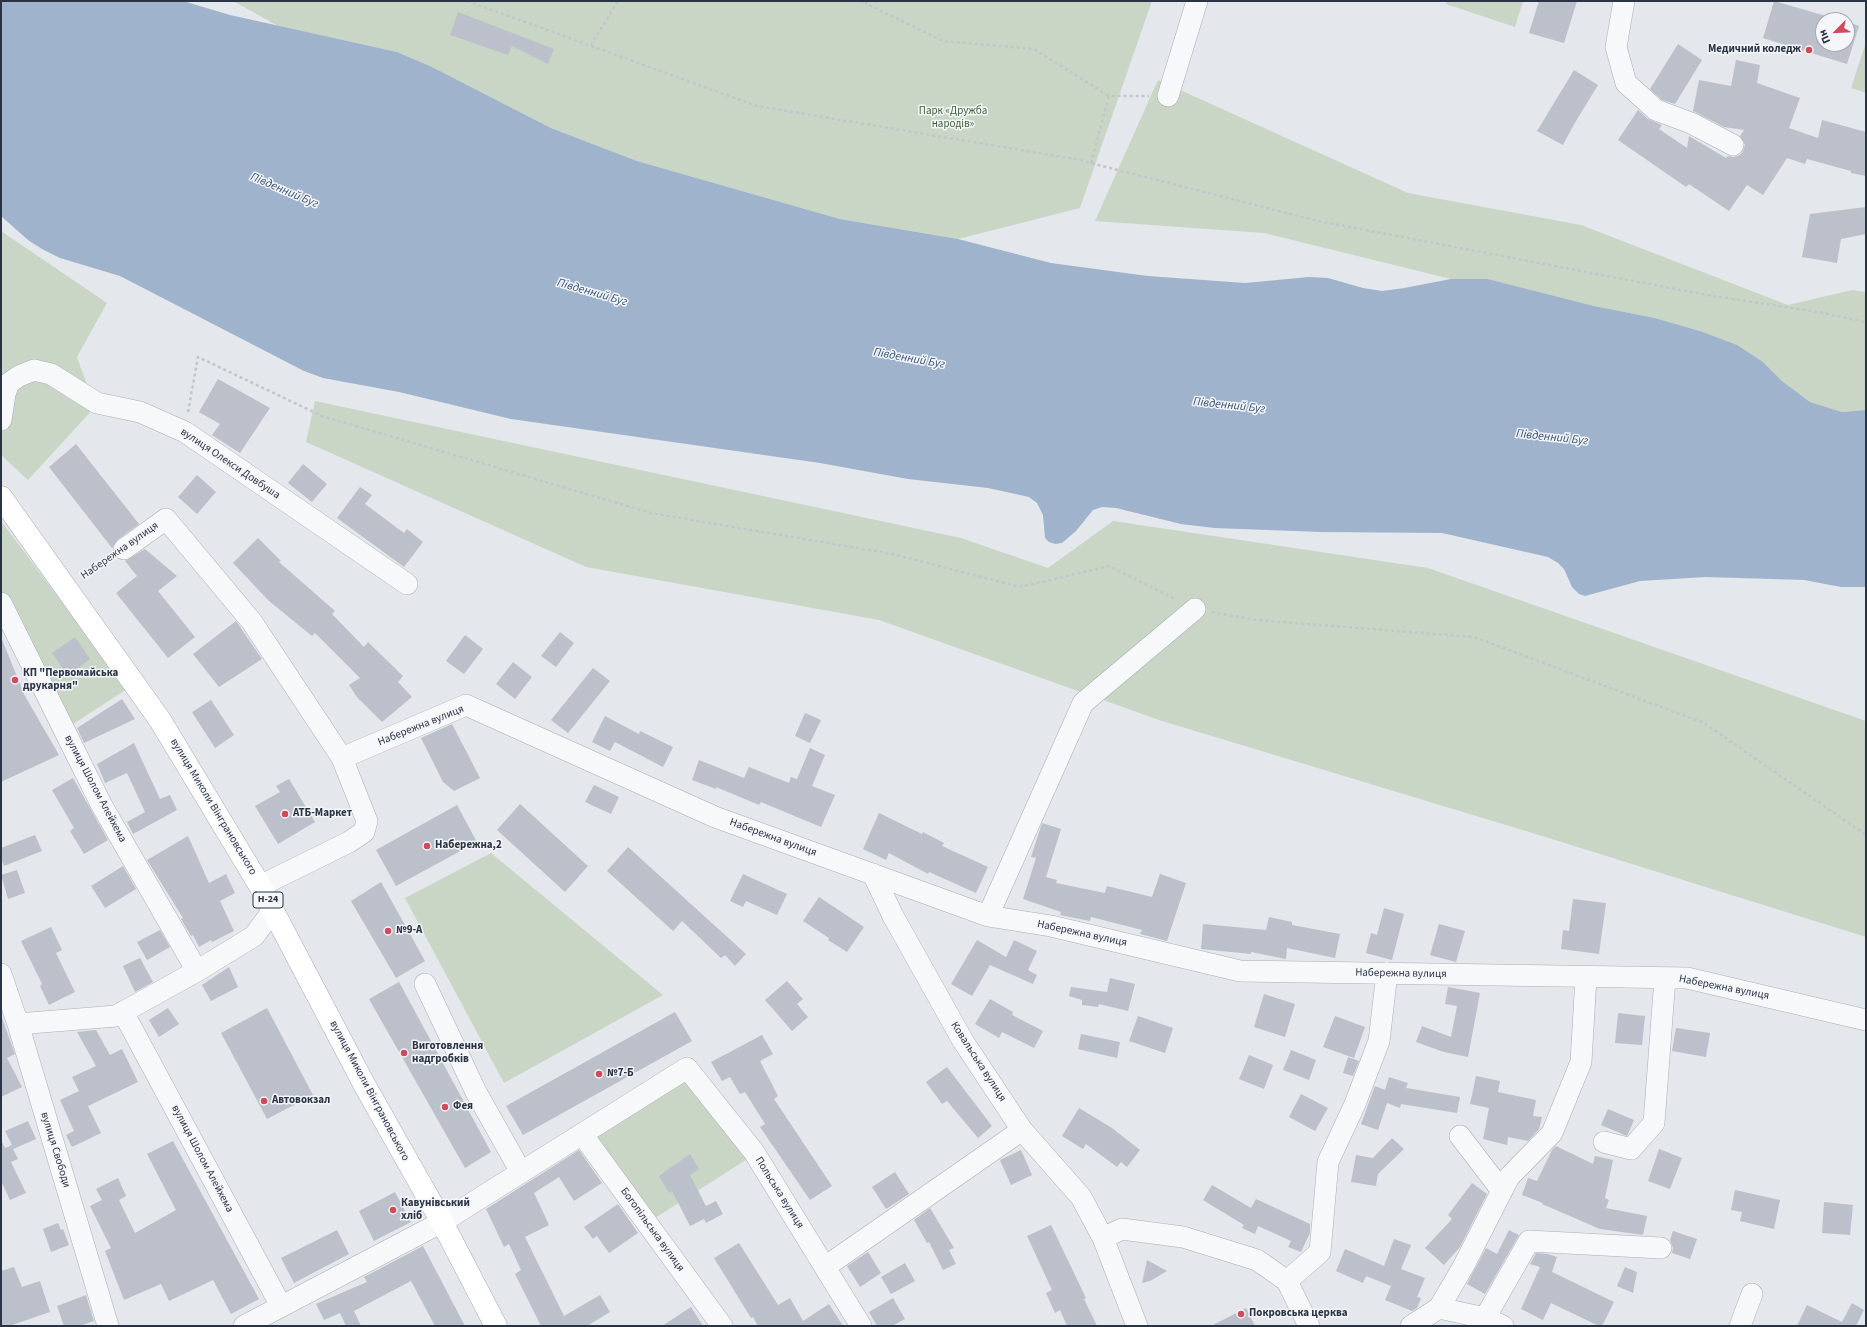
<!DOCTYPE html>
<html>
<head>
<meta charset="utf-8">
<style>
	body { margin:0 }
	#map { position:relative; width:1867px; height:1327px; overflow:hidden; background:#e4e7ec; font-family:"Source Sans 3",sans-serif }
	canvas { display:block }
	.frame { position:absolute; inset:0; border:2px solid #2b3445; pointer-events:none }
	.north { position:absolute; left:1815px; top:12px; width:40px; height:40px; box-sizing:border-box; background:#f4f6f9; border:1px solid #a4a8b1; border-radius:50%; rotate:246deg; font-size:11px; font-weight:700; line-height:16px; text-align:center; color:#2b3445 }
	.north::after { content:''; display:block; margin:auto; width:14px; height:18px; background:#d1495b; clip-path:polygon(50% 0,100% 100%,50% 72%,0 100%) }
</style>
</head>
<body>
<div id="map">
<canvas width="1867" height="1327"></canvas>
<div class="frame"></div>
<div class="north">Пн</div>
</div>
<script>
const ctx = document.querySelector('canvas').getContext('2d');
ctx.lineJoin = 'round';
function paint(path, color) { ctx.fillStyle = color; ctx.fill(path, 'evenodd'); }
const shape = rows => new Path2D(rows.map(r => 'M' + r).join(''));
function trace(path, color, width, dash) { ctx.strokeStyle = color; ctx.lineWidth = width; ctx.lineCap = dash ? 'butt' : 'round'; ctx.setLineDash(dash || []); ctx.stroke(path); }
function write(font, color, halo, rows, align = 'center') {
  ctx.font = font + ' "Source Sans 3",sans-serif'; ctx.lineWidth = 3; ctx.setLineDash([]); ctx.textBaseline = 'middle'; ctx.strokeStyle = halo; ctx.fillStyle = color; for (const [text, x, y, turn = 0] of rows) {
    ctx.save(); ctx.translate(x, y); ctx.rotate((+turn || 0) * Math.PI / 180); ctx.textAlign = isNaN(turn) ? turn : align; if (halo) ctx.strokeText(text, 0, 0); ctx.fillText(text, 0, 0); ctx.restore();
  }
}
paint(shape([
	[233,1,1152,1,1080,208,958,239,840,219,637,161,551,128,430,66,397,52,278,26],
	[1447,1,1523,1,1515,27,1446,4],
	[1866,42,1866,93,1851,88],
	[1158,80,1408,193,1581,225,1788,305,1852,290,1866,292,1866,410,1842,412,1810,402,1782,381,1763,362,1700,331,1655,318,1594,306,1488,279,1451,279,1264,233,1095,221],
	[1,231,107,303,77,357,95,407,28,480,1,455],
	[315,401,961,538,1048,568,1113,521,1428,568,1866,721,1866,937,1539,835,1159,720,879,620,586,567,306,442],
	[1,521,127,689,67,728,1,593],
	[491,853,663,995,504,1083,405,898],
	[685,1073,752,1156,652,1220,591,1136]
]), '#c9d6c5');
paint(shape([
	[1,1,183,1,230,15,397,52,430,66,551,128,637,161,840,219,958,239,1051,263,1148,276,1245,283,1309,277,1328,278,1363,288,1382,291,1404,288,1451,279,1488,279,1594,306,1655,318,1700,331,1737,345,1763,362,1782,381,1810,402,1842,412,1866,410,1866,587,1841,587,1804,580,1706,577,1640,581,1585,596,1579,594,1572,587,1564,569,1558,563,1548,557,1442,533,1321,532,1214,528,1181,524,1116,508,1102,507,1093,510,1076,531,1062,543,1055,544,1049,542,1045,538,1043,515,1037,503,1029,497,988,488,908,479,820,463,511,419,399,392,323,378,304,371,120,276,60,258,42,249,28,240,1,216]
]), '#9fb4cc');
paint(shape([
	[1539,1,1577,1,1564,43,1529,33],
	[1774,1,1840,20,1823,20,1823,44,1847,44,1847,22,1859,26,1847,64,1763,38],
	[458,12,554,49,548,64,512,46,508,55,450,35],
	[1678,44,1702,60,1675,104,1662,100,1650,89],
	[1736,60,1760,65,1757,83,1800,98,1789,128,1818,138,1822,120,1866,132,1866,176,1851,173,1851,171,1807,159,1805,164,1787,158,1763,195,1747,185,1729,211,1689,184,1686,187,1618,140,1638,110,1648,119,1662,125,1659,129,1687,148,1689,136,1726,158,1728,156,1734,157,1740,155,1743,151,1745,145,1740,136,1744,130,1724,127,1693,111,1699,80,1731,86],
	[1574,70,1598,85,1573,126,1563,145,1537,131],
	[1866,207,1866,234,1841,239,1837,263,1802,257,1810,214],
	[218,379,270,408,240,453,212,435,220,424,199,412],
	[76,444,139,524,117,540,112,548,49,467],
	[303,464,327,484,312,502,288,483],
	[197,475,216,492,197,514,178,497],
	[360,487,372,495,365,504,404,533,407,529,423,542,404,567,337,518],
	[258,538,281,561,279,562,335,611,332,614,364,647,368,642,403,676,398,682,412,697,382,722,360,700,359,700,349,685,360,678,315,633,312,636,269,601,233,563],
	[145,549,177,576,158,591,195,637,168,658,116,593,137,576,125,561],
	[236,621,262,659,219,687,193,654],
	[560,632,574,643,556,667,541,656],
	[465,635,483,649,464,674,446,661],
	[1,637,25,696,59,755,1,782],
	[75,637,90,659,68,676,52,653],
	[513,662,532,677,515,699,496,684],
	[593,668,610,681,568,733,551,720],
	[122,699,135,719,84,743,77,728],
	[211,700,234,735,215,748,192,712],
	[805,713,821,720,810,743,795,736],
	[605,716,639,734,640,731,673,747,663,767,615,742,610,751,592,742],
	[452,724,480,778,454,791,443,782,421,738],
	[134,743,160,799,170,795,177,810,133,834,127,822,145,812,127,773,105,783,97,764],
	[810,748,825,755,812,786,835,795,821,827,761,802,759,805,716,787,716,789,692,780,699,760,744,778,749,767,789,783,791,777,797,779],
	[73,778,108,840,84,854,70,831,74,828,52,790],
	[289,779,315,822,278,844,255,806,280,792,276,786],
	[594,785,619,797,611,814,585,802],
	[520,804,588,866,565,892,497,830],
	[457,805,477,842,396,886,376,850],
	[879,813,922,834,923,832,944,843,942,846,988,867,976,893,929,872,928,874,889,853,886,860,863,849],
	[1042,823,1061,829,1046,877,1057,880,1056,883,1105,893,1107,886,1152,897,1160,874,1186,883,1167,941,1140,934,1142,930,1091,917,1090,921,1060,915,1061,912,1023,899,1036,858,1031,857],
	[35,835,42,851,4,866,1,858,1,848],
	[188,836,209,883,226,874,235,893,220,901,234,931,212,942,211,940,199,947,193,935,191,936,181,919,183,918,147,860],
	[628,847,746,954,735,966,725,955,721,958,682,921,673,931,607,871],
	[123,866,136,889,105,908,91,886],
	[17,870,25,893,8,899,1,875],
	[743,874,787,894,777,915,746,901,743,907,730,901],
	[381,882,425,961,396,978,351,901],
	[819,897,864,927,847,952,828,940,829,938,803,921],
	[1573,899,1606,903,1599,954,1561,949,1563,930,1569,931],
	[1384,908,1404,914,1392,960,1366,953,1371,933,1377,935],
	[1269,917,1292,922,1292,925,1340,934,1335,958,1287,948,1286,959,1251,952,1251,954,1201,949,1203,924,1266,930],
	[1439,924,1465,931,1456,962,1430,955],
	[51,927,62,950,56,953,75,992,49,1005,40,986,42,984,21,941],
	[160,930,170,947,147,960,137,942],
	[977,940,1006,957,1014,940,1037,951,1028,970,1037,975,1033,984,990,965,972,996,951,984],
	[140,958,153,982,135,992,123,966],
	[229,967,238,987,211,1001,202,985],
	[1110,978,1135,984,1128,1011,1099,1004,1098,1007,1082,1005,1082,1000,1069,996,1071,987,1107,992],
	[787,981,803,999,797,1004,808,1017,792,1031,765,1000],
	[399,982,491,1152,465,1168,369,999],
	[1448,987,1480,993,1468,1057,1444,1052,1416,1042,1422,1026,1451,1037,1457,1006,1445,1004],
	[1264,994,1295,1004,1285,1037,1254,1027],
	[990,999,1013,1012,1012,1015,1043,1031,1034,1048,1002,1032,999,1038,975,1024],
	[168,1008,179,1024,159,1037,149,1020],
	[267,1008,313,1095,267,1119,221,1033],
	[675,1012,692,1041,523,1135,506,1106],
	[1618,1013,1645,1016,1642,1045,1615,1043],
	[1,1015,15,1054,7,1058,22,1087,1,1097],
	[1138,1016,1173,1028,1165,1053,1129,1041],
	[1335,1016,1365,1027,1354,1058,1323,1047],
	[1676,1028,1710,1033,1706,1057,1672,1051],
	[96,1030,110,1055,122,1049,138,1082,88,1106,101,1133,72,1147,66,1135,74,1131,60,1100,79,1091,72,1077,96,1066,77,1032],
	[1081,1034,1120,1042,1117,1058,1078,1049],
	[762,1035,773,1054,760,1061,778,1096,774,1099,832,1186,810,1200,760,1127,765,1124,745,1092,740,1094,730,1077,722,1081,711,1062],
	[1291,1050,1316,1060,1309,1080,1283,1070],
	[1249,1055,1273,1065,1264,1089,1239,1079],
	[1348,1057,1359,1061,1353,1076,1343,1073],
	[947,1067,992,1126,978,1138,947,1101,942,1104,926,1082],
	[1476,1076,1500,1081,1498,1092,1536,1100,1533,1116,1542,1117,1539,1129,1528,1141,1508,1137,1507,1145,1483,1139,1489,1108,1470,1104],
	[1389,1077,1408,1083,1406,1088,1460,1097,1457,1113,1401,1104,1400,1108,1387,1103,1378,1130,1361,1124,1375,1086,1385,1090],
	[1301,1094,1328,1108,1315,1131,1289,1117],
	[1079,1108,1112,1128,1140,1150,1127,1167,1121,1162,1117,1167,1086,1144,1083,1149,1062,1136],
	[1608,1109,1634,1120,1627,1136,1601,1125],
	[28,1121,36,1139,13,1149,18,1159,11,1162,26,1193,10,1200,1,1181,1,1140,5,1148,12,1145,5,1131],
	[1392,1138,1404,1149,1378,1174,1376,1186,1351,1182,1356,1155,1373,1158],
	[173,1141,259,1299,231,1314,213,1280,169,1301,161,1284,124,1300,105,1251,111,1248,90,1206,102,1200,96,1189,118,1178,126,1196,119,1200,135,1233,176,1210,147,1154],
	[1556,1146,1593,1164,1595,1156,1613,1160,1605,1198,1609,1200,1606,1208,1647,1216,1643,1235,1600,1229,1542,1204,1543,1203,1522,1195,1528,1178,1537,1181,1552,1150],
	[1659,1149,1682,1158,1670,1189,1648,1181],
	[579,1150,602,1183,574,1201,559,1177,534,1193,549,1225,525,1237,564,1316,600,1295,610,1312,587,1326,541,1326,515,1274,521,1270,509,1244,504,1247,486,1209],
	[1021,1150,1032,1175,1011,1185,1000,1160],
	[690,1154,699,1169,690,1175,706,1206,716,1201,723,1214,706,1223,704,1219,690,1226,672,1191,669,1193,659,1176],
	[895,1172,909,1194,886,1209,872,1187],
	[1472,1183,1487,1194,1460,1247,1444,1265,1425,1248,1452,1219,1448,1215],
	[1212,1185,1251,1208,1256,1199,1310,1224,1310,1233,1301,1252,1288,1247,1291,1241,1258,1226,1255,1234,1242,1228,1244,1225,1203,1200],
	[1735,1190,1780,1200,1774,1229,1740,1221,1742,1212,1731,1210],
	[395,1192,411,1222,374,1241,359,1211],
	[1824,1202,1853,1205,1850,1235,1822,1233],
	[618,1204,638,1233,609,1253,597,1236,593,1239,584,1227],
	[930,1208,954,1248,949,1250,956,1264,943,1270,929,1242,927,1243,914,1220],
	[58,1223,61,1230,63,1229,69,1245,51,1252,43,1229],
	[1051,1225,1086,1298,1084,1299,1097,1326,1067,1326,1060,1310,1055,1313,1046,1293,1052,1290,1027,1236],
	[337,1230,349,1254,294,1283,281,1258],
	[1509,1230,1519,1235,1485,1294,1467,1284,1486,1248,1497,1254],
	[1673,1231,1697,1239,1690,1259,1672,1253,1673,1248,1670,1240],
	[1394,1239,1411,1245,1401,1269,1425,1278,1417,1297,1421,1298,1417,1308,1412,1311,1385,1300,1391,1286,1366,1276,1363,1283,1336,1271,1345,1249,1384,1266],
	[739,1243,778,1305,790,1298,803,1321,829,1304,843,1326,758,1326,753,1317,751,1318,714,1258],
	[423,1246,465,1326,435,1326,411,1281,354,1311,361,1326,346,1326,340,1313,324,1320,316,1304,367,1282,364,1277],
	[868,1252,881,1273,860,1287,847,1266],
	[1536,1253,1548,1254,1557,1257,1552,1272,1548,1270,1614,1302,1602,1326,1599,1326,1551,1303,1543,1320,1521,1309,1540,1267,1530,1264],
	[1147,1260,1167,1271,1150,1281,1142,1283],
	[905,1263,915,1281,891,1294,881,1277],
	[14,1267,22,1287,40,1281,50,1312,9,1326,1,1326,1,1271],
	[1625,1267,1637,1272,1633,1293,1617,1286],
	[86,1295,94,1321,79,1326,64,1326,57,1306],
	[893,1298,905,1319,892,1326,877,1326,869,1312],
	[1852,1303,1864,1310,1856,1326,1797,1326,1807,1305,1842,1322],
	[691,1307,703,1326,662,1326],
	[1246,1308,1255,1326,1211,1326]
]), '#bbc0ca');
const minor = shape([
	[1624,1,1616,47,1626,83,1656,110,1691,123,1733,145],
	[1168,96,1197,1],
	[1,420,5,394,9,383,19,376,34,370,51,374,97,403,140,412,185,432,407,584],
	[124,549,166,519,252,622,342,758],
	[1,603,101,804,197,971,116,1016,18,1024],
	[873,874,893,916,963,1041,1022,1130,1081,1197,1103,1238,1137,1326],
	[260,886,349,842,364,832,367,821,342,758,466,705,715,817,988,916,1051,926,1240,971,1687,978,1866,1020],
	[988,916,1083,703,1195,609],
	[197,971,254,936,273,910],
	[1,974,18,1024,108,1326],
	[425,984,476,1092,521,1172],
	[123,1012,281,1306],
	[582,1134,722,1326],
	[1460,1136,1502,1191],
	[1604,1142,1631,1149,1654,1123,1665,978],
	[1103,1238,1122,1229,1183,1237,1257,1260,1287,1281,1309,1326],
	[825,1267,1022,1130],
	[1287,1281,1320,1252,1328,1162,1355,1104,1379,1041,1387,973],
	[1439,1308,1485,1318,1503,1326],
	[1485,1318,1529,1241,1661,1248],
	[244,1326,442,1222,687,1068,754,1152,861,1326],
	[1411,1326,1439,1308,1463,1267,1509,1177,1552,1133,1581,1062,1586,977],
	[1740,1326,1752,1294]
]);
const major = shape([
	[1,497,160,720,260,886,365,1086,442,1222,496,1326]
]);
trace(minor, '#a9aeb7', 22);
trace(major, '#a3abb8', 23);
trace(shape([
	[467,1,757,106,1075,159,1318,221,1707,295,1818,312,1866,322],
	[861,1,867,4],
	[865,1,867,4,943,41,1034,49,1109,96],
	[591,45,618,1],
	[1091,163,1109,96,1149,96],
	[188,412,198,357,322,416,651,513,893,554,1020,587,1109,566,1177,600],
	[82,578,109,559],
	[1212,612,1256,620,1474,637,1704,723,1866,835]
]), '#c2c5cb', 2.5, [3, 3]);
trace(minor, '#f7f8fa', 21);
trace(major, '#fff', 22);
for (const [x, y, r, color] of [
	[1809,50,4,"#d1495b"],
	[15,680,4,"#d1495b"],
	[285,814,4,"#d1495b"],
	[427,846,4,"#d1495b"],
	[388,931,4,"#d1495b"],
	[404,1053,4,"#d1495b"],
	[599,1074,4,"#d1495b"],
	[264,1101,4,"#d1495b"],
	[445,1107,4,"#d1495b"],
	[393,1210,4,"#d1495b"],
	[1241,1314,4,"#d1495b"]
]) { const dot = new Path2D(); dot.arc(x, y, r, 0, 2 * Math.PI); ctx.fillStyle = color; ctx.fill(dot); trace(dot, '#f4f6f9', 1.5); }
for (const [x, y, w] of [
	[268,900,30]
]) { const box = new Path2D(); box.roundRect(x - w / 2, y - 8, w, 16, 3); ctx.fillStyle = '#f4f6f9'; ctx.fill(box); trace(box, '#2b3445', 1); }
write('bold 10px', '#2b3445', null, [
	["Н-24",268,900]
]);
write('bold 11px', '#2b3445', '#f4f6f9', [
	["Медичний коледж",1801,50,"right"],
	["КП \"Первомайська",23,674],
	["друкарня\"",23,687],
	["АТБ-Маркет",293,814],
	["Набережна,2",435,846],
	["№9-А",396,931],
	["Виготовлення",412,1047],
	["надгробків",412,1060],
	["№7-Б",607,1074],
	["Автовокзал",272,1101],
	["Фея",453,1107],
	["Кавунівський",401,1204],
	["хліб",401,1217],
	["Покровська церква",1249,1314]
], 'left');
write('11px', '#3f6138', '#f4f6f9', [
	["Парк «Дружба",953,112],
	["народів»",953,125]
]);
write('11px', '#2b3445', '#f4f6f9', [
	["вулиця Олекси Довбуша",230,464,34],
	["Набережна вулиця",120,551,-35],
	["Набережна вулиця",421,726,-22],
	["вулиця Шолом Алейхема",95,789,62],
	["вулиця Миколи Вінграновського",213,807,59],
	["Набережна вулиця",773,838,20],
	["Набережна вулиця",1082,934,12],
	["Набережна вулиця",1401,974,1],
	["Набережна вулиця",1724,988,11],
	["Ковальська вулиця",978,1062,57],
	["вулиця Миколи Вінграновського",369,1091,62],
	["вулиця Свободи",55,1150,73],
	["вулиця Шолом Алейхема",202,1159,62],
	["Польська вулиця",779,1193,58],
	["Богопільська вулиця",652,1230,54]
]);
write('italic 12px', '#34527a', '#f4f6f9', [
	["Південний Буг",284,191,23],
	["Південний Буг",592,293,16],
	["Південний Буг",909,359,10],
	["Південний Буг",1229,406,6],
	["Південний Буг",1552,438,6]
]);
</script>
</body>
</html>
